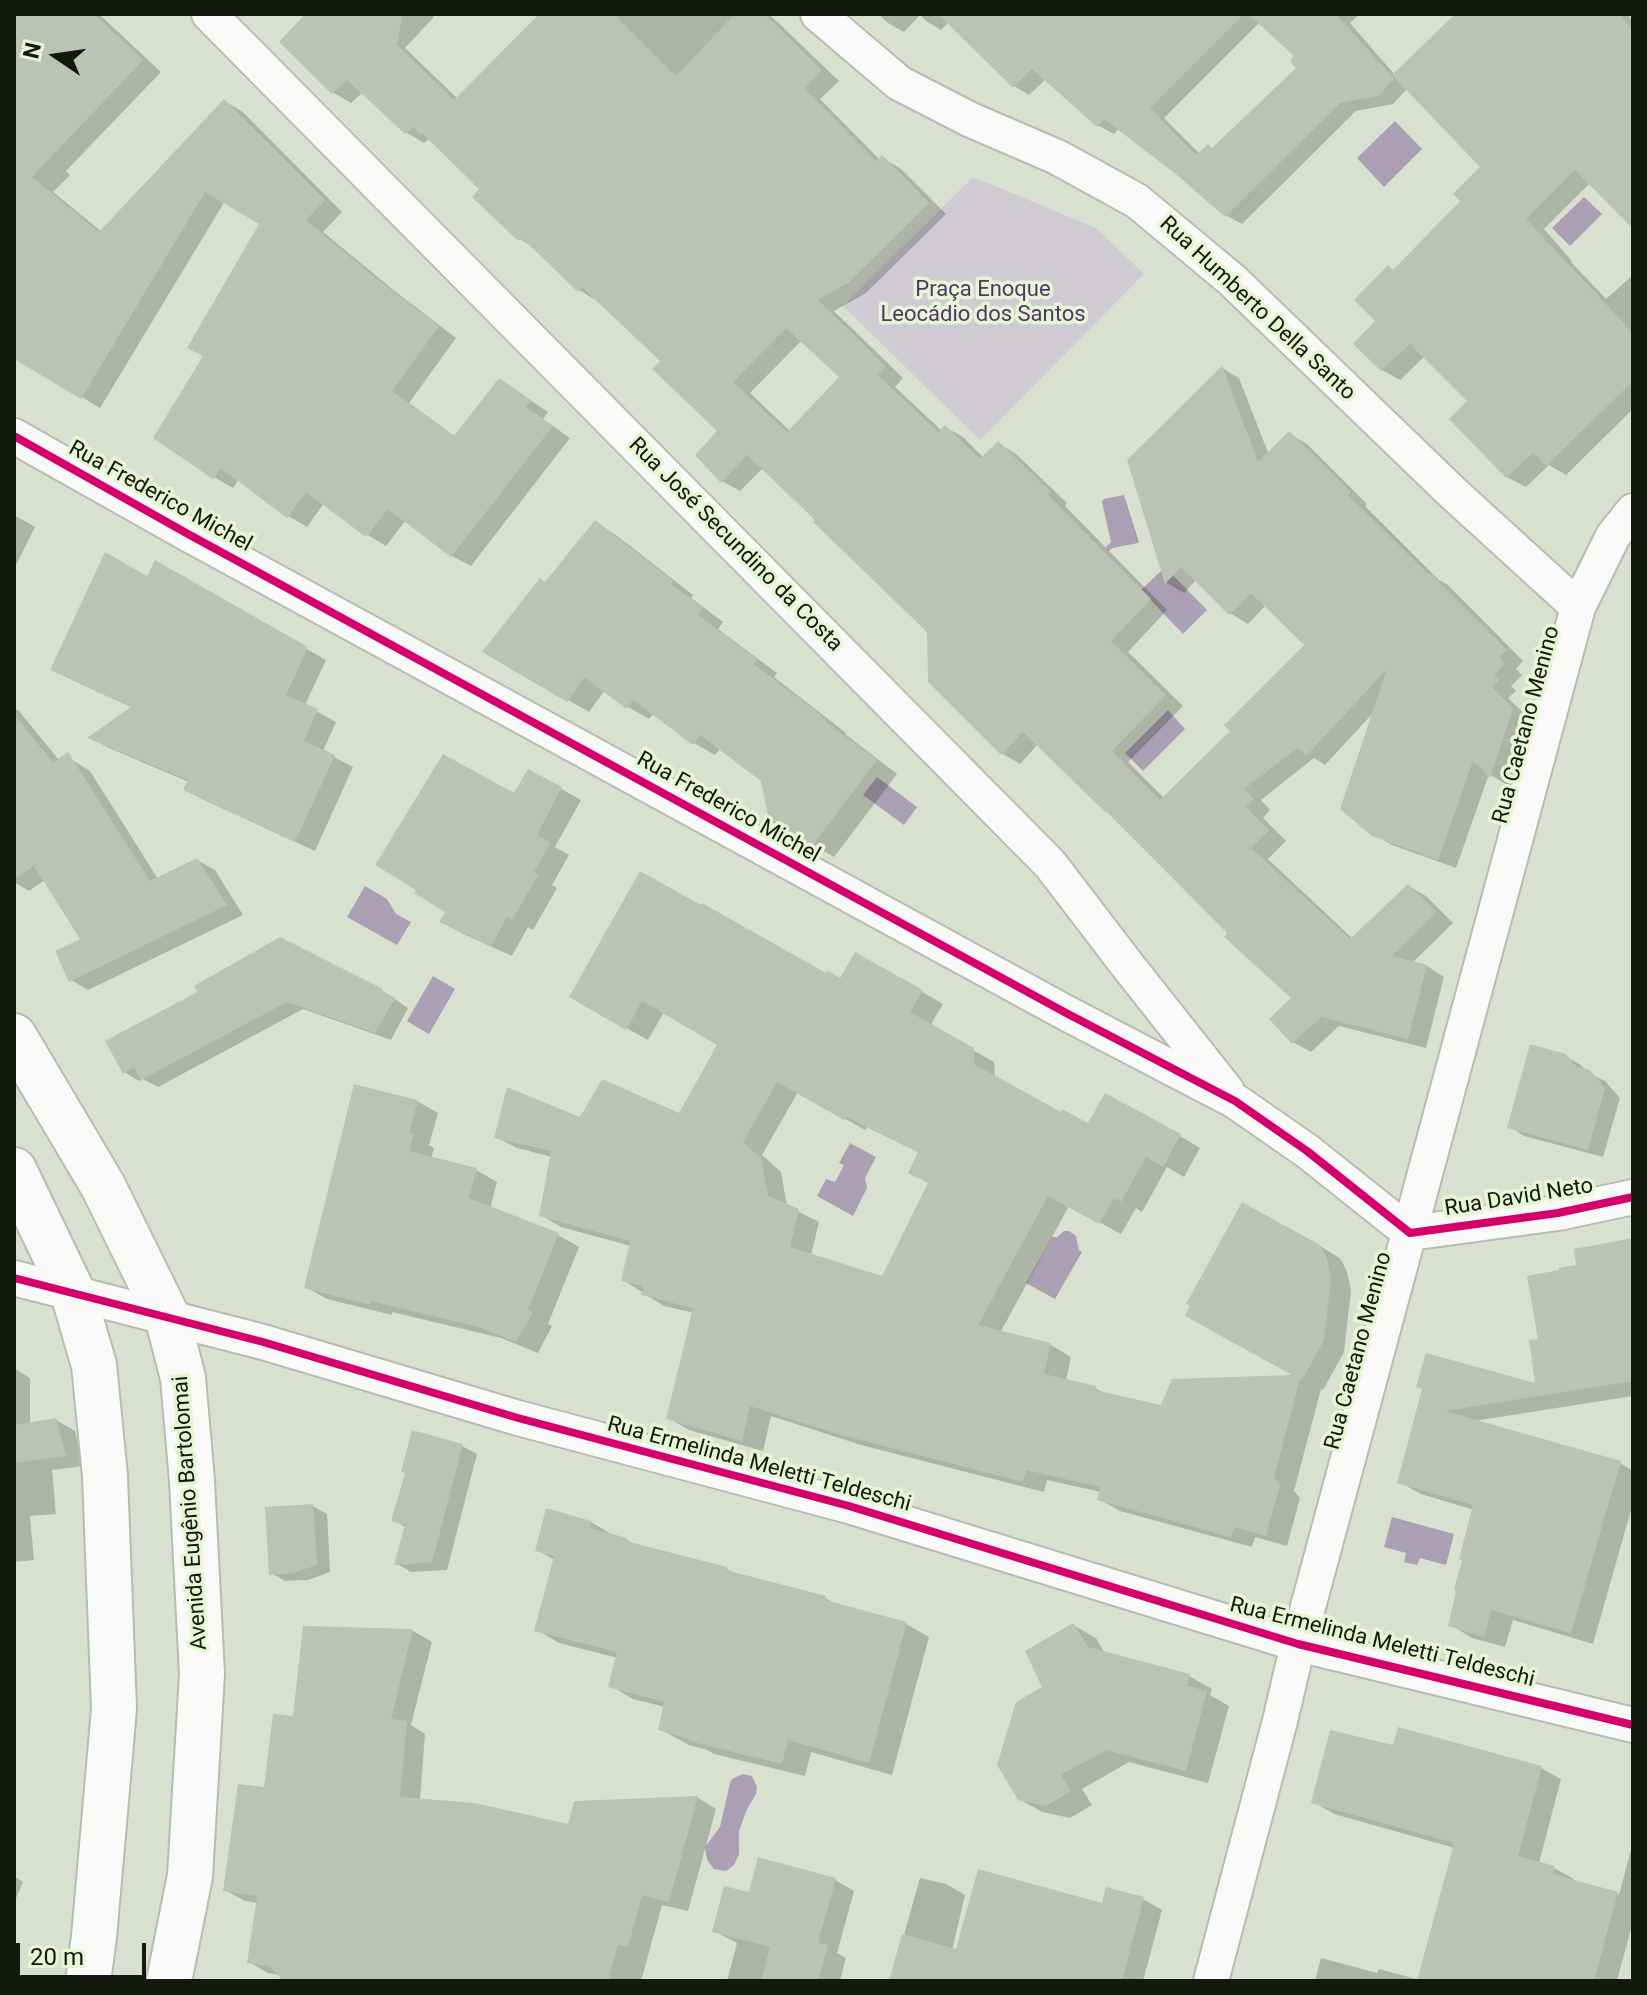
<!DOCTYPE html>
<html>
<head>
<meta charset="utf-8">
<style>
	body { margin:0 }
	#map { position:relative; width:1647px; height:1995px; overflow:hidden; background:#d8e1cf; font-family:Roboto,sans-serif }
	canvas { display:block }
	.frame { position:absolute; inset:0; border:16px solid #14190e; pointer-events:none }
	.north { position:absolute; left:16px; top:16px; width:80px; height:80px; -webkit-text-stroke:6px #e5f6d5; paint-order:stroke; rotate:283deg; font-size:22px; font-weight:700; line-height:32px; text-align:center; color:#14190e }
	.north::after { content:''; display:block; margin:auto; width:28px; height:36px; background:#14190e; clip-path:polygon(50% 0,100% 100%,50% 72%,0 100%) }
	.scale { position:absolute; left:16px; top:1943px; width:130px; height:36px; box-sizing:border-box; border:4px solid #14190e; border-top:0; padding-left:10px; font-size:24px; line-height:28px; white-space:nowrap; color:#14190e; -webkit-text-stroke:6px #e5f6d5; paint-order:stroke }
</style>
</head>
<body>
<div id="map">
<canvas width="1647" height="1995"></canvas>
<div class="frame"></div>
<div class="north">N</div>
<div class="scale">20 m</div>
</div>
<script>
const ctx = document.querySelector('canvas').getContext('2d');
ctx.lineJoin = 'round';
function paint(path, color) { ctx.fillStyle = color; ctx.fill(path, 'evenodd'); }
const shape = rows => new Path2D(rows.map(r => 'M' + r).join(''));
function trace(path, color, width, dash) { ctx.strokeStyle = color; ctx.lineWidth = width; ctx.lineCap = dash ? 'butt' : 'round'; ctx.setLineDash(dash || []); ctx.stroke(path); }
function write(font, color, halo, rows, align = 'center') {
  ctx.font = font + ' Roboto,sans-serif'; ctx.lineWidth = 7; ctx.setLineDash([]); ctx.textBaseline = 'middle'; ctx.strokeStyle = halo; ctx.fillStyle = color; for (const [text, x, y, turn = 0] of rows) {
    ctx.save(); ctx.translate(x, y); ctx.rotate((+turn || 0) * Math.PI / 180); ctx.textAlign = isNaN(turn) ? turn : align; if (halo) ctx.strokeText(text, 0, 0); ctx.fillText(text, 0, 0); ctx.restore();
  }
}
paint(shape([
	[973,177,1096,228,1144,274,980,440,843,306]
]), '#d0cad3');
paint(shape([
	[1395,121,1422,149,1384,187,1357,158],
	[1584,197,1602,214,1570,246,1552,228],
	[1124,495,1139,542,1138,543,1113,548,1108,551,1106,547,1111,542,1102,502,1104,499],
	[1165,567,1207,610,1183,634,1141,590],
	[1168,710,1185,729,1143,771,1125,753],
	[877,777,917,807,904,825,863,795],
	[365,886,387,899,396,914,411,922,397,945,347,917],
	[433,976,455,989,429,1034,407,1021],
	[850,1143,876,1157,865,1178,867,1188,853,1216,817,1196,826,1179,835,1182,844,1165,839,1163],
	[1064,1231,1069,1231,1076,1236,1079,1250,1082,1252,1055,1299,1026,1283,1052,1237,1057,1237],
	[1392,1517,1454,1534,1446,1565,1420,1558,1417,1565,1404,1562,1406,1553,1384,1547],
	[743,1774,752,1776,757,1787,756,1794,747,1809,739,1831,739,1854,734,1865,726,1871,714,1869,707,1860,705,1847,720,1827,730,1783,732,1779]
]), '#ab9fb3');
paint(shape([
	[14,14,99,14,161,72,66,171,70,175,53,192,102,232,224,101,243,112,342,212,323,232,396,292,456,338,409,403,456,437,500,380,548,412,543,419,570,438,471,566,452,556,406,520,386,546,368,535,324,503,307,527,288,516,239,479,233,488,214,477,205,356,262,224,225,201,100,408,52,379,14,349],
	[320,14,431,14,434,17,405,48,458,99,539,17,536,14,769,14,839,81,820,99,880,160,882,158,900,168,946,214,866,293,834,311,903,378,895,387,942,431,945,427,963,437,984,458,998,443,1016,454,1067,503,1065,506,1167,610,1128,652,1183,706,1128,762,1165,799,1233,731,1307,645,1266,605,1248,624,1230,613,1196,580,1184,593,1167,583,1129,461,1222,368,1239,378,1269,455,1290,434,1307,444,1367,504,1365,506,1439,580,1448,585,1523,661,1516,669,1522,675,1511,686,1516,691,1508,698,1530,719,1509,786,1489,774,1456,868,1392,845,1373,834,1375,711,1325,765,1314,758,1261,800,1270,810,1263,818,1286,841,1268,859,1353,939,1408,886,1426,896,1453,923,1412,963,1427,966,1444,977,1426,1048,1339,1026,1311,1052,1293,1042,1294,998,1230,933,1038,744,1020,764,1003,754,930,681,929,631,818,520,763,468,740,491,722,481,720,431,663,361,597,301,579,290,536,249,520,239,482,189,430,138,424,143,407,133,363,92,351,103,334,93,282,41],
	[802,340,841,377,790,431,750,393],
	[878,14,1360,14,1350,23,1395,75,1457,14,1627,14,1633,21,1633,226,1590,183,1544,229,1572,261,1571,262,1606,299,1633,275,1633,409,1566,475,1549,465,1526,487,1507,477,1452,419,1470,401,1425,356,1400,380,1382,370,1378,321,1389,267,1395,271,1463,201,1483,167,1408,88,1393,104,1356,111,1242,224,1227,216,1179,173,1119,128,1114,134,1099,126,1046,79,1029,95,1014,86,949,22,941,30,926,21,920,15,904,32,888,23],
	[1260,22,1297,56,1298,68,1213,149,1200,154,1164,118],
	[14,515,35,527,14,569],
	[595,523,616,535,693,595,691,598,723,622,718,629,777,673,774,677,846,733,845,734,897,774,834,857,771,820,763,780,721,748,715,755,694,743,654,713,649,719,628,707,605,690,589,712,485,652,547,584],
	[156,562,326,660,305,705,336,722,323,751,353,767,315,851,204,800,185,790,189,782,109,748,91,738,133,708,72,680,53,669,148,579],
	[14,708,19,711,59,760,72,760,90,771,158,879,197,860,215,870,243,915,88,990,71,980,83,939,45,880,29,891,14,882],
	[529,771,581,800,555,847,569,855,552,885,557,888,533,930,528,927,512,956,461,933,441,922],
	[856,954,943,1004,930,1026,994,1062,995,1077,1062,1114,1089,1126,1180,1136,1200,1148,1184,1177,1167,1167,1142,1212,1136,1208,1121,1234,1069,1206,1000,1333,1051,1345,1071,1357,1066,1381,1095,1388,1105,1394,1162,1407,1298,1377,1320,1246,1341,1259,1347,1272,1351,1290,1344,1352,1323,1390,1321,1389,1294,1491,1300,1498,1287,1546,1255,1537,1252,1547,1120,1511,1099,1499,1101,1492,1047,1480,1044,1492,861,1445,771,1416,763,1451,689,1430,668,1418,694,1313,664,1306,623,1280,631,1246,561,1227,541,1215,552,1157,517,1148,496,1137,581,1120,680,1115,720,1044,664,1012,648,1040,571,997,827,976,841,980],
	[798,1092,865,1130,867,1127,920,1153,930,1184,883,1279,811,1255,819,1222,787,1206,781,1172,762,1155],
	[377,987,408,1008,391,1040,303,1009,158,1087,143,1079,139,1081,124,1072,199,992],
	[1565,1056,1581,1065,1587,1072,1605,1081,1620,1098,1603,1157,1524,1136,1510,1127],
	[417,1101,438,1113,429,1145,434,1148,431,1159,476,1170,497,1182,490,1209,558,1235,579,1247,548,1324,552,1326,538,1353,501,1338,392,1312,392,1315,327,1299,306,1287],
	[1633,1240,1633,1396,1474,1421,1620,1463,1633,1471,1633,1503,1593,1644,1513,1620,1505,1647,1472,1638,1451,1625,1474,1510,1421,1494,1399,1482,1424,1389,1538,1385,1540,1341,1579,1267],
	[14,1368,30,1378,30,1425,56,1420,75,1431,83,1466,52,1470,56,1514,30,1516,34,1560,14,1562],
	[462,1446,477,1454,447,1570,411,1572,397,1564,406,1528,394,1520],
	[313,1506,327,1514,330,1572,308,1580,285,1581,271,1573],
	[591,1522,613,1535,626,1539,637,1546,727,1569,738,1575,825,1598,839,1606,906,1624,929,1637,892,1775,811,1752,805,1776,714,1754,707,1750,689,1745,660,1729,665,1707,633,1699,611,1686,618,1658,559,1643,537,1630,555,1560,537,1550],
	[1073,1625,1096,1638,1105,1654,1189,1676,1212,1689,1210,1695,1229,1706,1208,1783,1129,1762,1082,1789,1092,1805,1070,1818,1042,1812,1019,1799,1045,1688],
	[305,1628,413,1631,432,1642,411,1725,425,1734,420,1800,570,1826,576,1803,698,1798,716,1809,688,1911,662,1905,641,1981,286,1981,280,1975,268,1973,249,1962,258,1903,245,1901,225,1890,294,1718],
	[1394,1748,1541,1768,1561,1779,1539,1863,1554,1868,1574,1879,1574,1882,1619,1895,1633,1842,1633,1921,1617,1981,1315,1981,1321,1958,1377,1973,1379,1969,1420,1980,1455,1848,1334,1814,1314,1802],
	[14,1876,23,1882,14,1903],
	[920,1878,946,1884,965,1895,945,1981,891,1981],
	[835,1880,854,1891,837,1953,846,1958,840,1981,727,1981,737,1943,714,1931,751,1895],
	[1143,1899,1162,1910,1143,1981,953,1981,1103,1906]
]), '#0003');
paint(shape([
	[14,14,94,14,143,60,32,177,99,232,224,99,325,200,306,220,377,279,439,326,392,391,454,436,499,378,531,400,526,407,553,426,451,557,388,509,366,537,306,492,287,518,221,468,213,479,153,438,203,356,187,348,259,224,205,192,81,399,14,359],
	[305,14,402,14,397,45,454,100,539,14,614,14,676,76,735,14,764,14,822,70,804,88,876,161,882,155,929,203,848,283,818,300,886,367,878,375,938,432,945,425,980,459,998,441,1051,492,1048,495,1151,599,1111,641,1166,695,1112,751,1160,800,1230,731,1224,725,1304,645,1251,593,1229,615,1181,567,1165,584,1127,460,1222,366,1258,462,1289,431,1351,492,1348,495,1428,574,1430,573,1507,650,1499,657,1505,664,1494,675,1499,680,1492,687,1513,708,1490,778,1473,761,1438,860,1372,836,1340,809,1387,669,1306,756,1298,748,1244,789,1254,799,1246,807,1269,830,1251,848,1350,939,1408,884,1436,912,1392,956,1427,965,1408,1039,1321,1017,1292,1044,1269,1019,1291,998,1224,937,1227,933,1106,811,1105,812,1023,732,1001,755,928,682,927,632,813,522,815,520,747,455,721,483,695,455,717,431,652,369,660,361,582,287,578,292,522,238,518,241,472,197,479,189,422,133,420,135,413,127,405,134,347,80,332,94,279,42],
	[786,328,839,377,787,432,733,382],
	[938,14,1244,14,1150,108,1196,155,1208,144,1212,148,1296,68,1290,61,1294,56,1248,14,1336,14,1394,79,1378,96,1340,103,1225,217,1177,175,1104,119,1097,127,1032,69,1013,88],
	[1455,14,1619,14,1633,31,1633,229,1575,170,1526,219,1633,333,1633,381,1546,466,1533,453,1506,478,1449,419,1467,401,1410,344,1381,371,1353,344,1375,321,1354,300,1388,265,1393,270,1460,201,1453,194,1480,167,1392,75],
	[595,520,673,581,671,584,703,608,698,615,757,659,754,664,826,719,825,721,877,760,811,847,769,821,761,781,700,735,693,745,633,700,626,709,585,677,567,702,482,652,540,578,545,582],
	[105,552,147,576,155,560,308,647,286,695,318,709,304,741,335,755,295,842,183,790,188,780,87,738,131,707,50,670],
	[14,714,53,763,68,752,150,881,197,858,227,905,69,982,55,951,80,939,34,866,14,879],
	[443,754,514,793,528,769,562,787,537,835,551,842,534,872,538,875,512,920,507,917,491,946,439,922,445,912,414,893,416,890,375,865],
	[640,871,701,905,702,903,826,973,827,970,840,978,855,952,923,990,910,1012,974,1048,974,1064,1061,1112,1062,1109,1088,1123,1105,1093,1181,1134,1163,1167,1146,1157,1121,1202,1114,1198,1099,1224,1048,1196,978,1325,1051,1343,1044,1374,1096,1386,1095,1390,1161,1405,1172,1379,1292,1375,1185,1316,1190,1306,1186,1304,1242,1202,1320,1245,1327,1259,1331,1278,1324,1340,1302,1380,1300,1379,1274,1477,1280,1485,1266,1536,1234,1527,1231,1537,1097,1500,1100,1487,1026,1470,1023,1482,838,1434,750,1406,742,1441,666,1419,693,1308,641,1295,643,1286,621,1281,630,1241,539,1216,551,1151,494,1138,507,1087,580,1117,602,1079,679,1113,717,1045,642,1001,626,1030,569,997],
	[777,1082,844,1120,846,1117,918,1152,908,1173,928,1183,882,1276,790,1247,799,1209,768,1196,761,1158,743,1142],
	[280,937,383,989,382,991,395,998,375,1033,287,1002,141,1080,134,1067,123,1074,105,1041,197,992,194,986],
	[1530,1044,1566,1054,1577,1067,1590,1070,1605,1088,1588,1150,1507,1128],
	[354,1084,418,1100,409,1133,414,1134,409,1151,477,1168,469,1198,559,1233,528,1310,533,1312,516,1342,478,1327,371,1301,370,1305,304,1288],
	[1633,1238,1633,1381,1445,1411,1621,1461,1571,1633,1491,1610,1484,1637,1448,1626,1456,1591,1454,1590,1462,1561,1459,1559,1473,1505,1397,1483,1422,1389,1416,1387,1426,1353,1535,1383,1529,1340,1538,1339,1527,1276,1559,1270,1559,1268,1576,1265,1574,1249],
	[56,1418,66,1456,14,1463,14,1425],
	[412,1430,463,1444,432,1562,394,1565,405,1525,391,1521,405,1473,401,1472],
	[313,1504,317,1565,293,1573,269,1575,265,1507],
	[546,1508,591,1521,590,1528,627,1538,626,1541,727,1567,726,1570,826,1596,825,1600,907,1622,869,1763,788,1740,782,1764,689,1741,689,1739,658,1730,664,1702,608,1687,617,1652,534,1631,554,1556,535,1551],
	[1073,1623,1088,1647,1190,1674,1187,1686,1207,1691,1186,1771,1106,1750,1061,1775,1071,1791,1046,1806,1018,1800,997,1765,1016,1702,1042,1687,1025,1651],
	[303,1626,413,1629,391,1719,407,1721,400,1797,475,1803,568,1824,574,1801,698,1796,669,1902,642,1895,628,1947,618,1944,608,1981,283,1981,270,1966,247,1963,257,1896,223,1891,238,1784,264,1787,273,1714,293,1716],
	[1398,1727,1542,1766,1518,1856,1555,1866,1553,1874,1618,1892,1594,1981,1417,1981,1454,1843,1311,1803,1330,1730,1393,1745],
	[758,1857,836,1878,818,1943,828,1945,818,1981,761,1981,770,1947,712,1932,724,1886,749,1892],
	[978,1869,1102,1903,1106,1887,1144,1897,1122,1981,889,1981,902,1934,956,1949]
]), '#bcc3b5');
const minor = shape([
	[209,14,1050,864,1128,966,1227,1091],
	[818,14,899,83,971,120,1057,157,1137,201,1232,280,1454,494,1578,607],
	[14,436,188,534,1068,1014,1235,1101,1307,1151,1410,1233,1558,1213,1633,1197],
	[14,1278,263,1342,518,1418,849,1506,1298,1644,1633,1725],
	[1211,1981,1280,1721,1298,1644,1578,607,1613,536,1633,511]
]);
const tertiary = shape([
	[14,1036,103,1186,167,1316,183,1378,192,1481,202,1674,190,1876,169,1981],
	[14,1170,73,1293,94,1365,105,1476,114,1709,94,1937,88,1981]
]);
trace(minor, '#b6bdaf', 38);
trace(tertiary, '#b6bdaf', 48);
trace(minor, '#f9faf8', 34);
trace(tertiary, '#f9faf8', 44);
trace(shape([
	[14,436,188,534,1068,1014,1235,1101,1307,1151,1410,1233,1558,1213,1633,1197],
	[14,1278,263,1342,518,1418,849,1506,1298,1644,1633,1725]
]), '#d6006c', 8);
write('22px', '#533566', '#e5f6d5', [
	["Praça Enoque",983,290],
	["Leocádio dos Santos",983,315]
]);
write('22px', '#14190e', '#e5f6d5', [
	["Rua Humberto Della Santo",1257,309,43],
	["Rua Frederico Michel",160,497,29],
	["Rua José Secundino da Costa",735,545,45],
	["Rua Caetano Menino",1527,725,-75],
	["Rua Frederico Michel",728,808,29],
	["Rua David Neto",1519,1198,-9],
	["Rua Caetano Menino",1359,1351,-75],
	["Rua Ermelinda Meletti Teldeschi",759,1465,15],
	["Avenida Eugênio Bartolomai",191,1513,-94],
	["Rua Ermelinda Meletti Teldeschi",1382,1643,14]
]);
</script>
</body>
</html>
